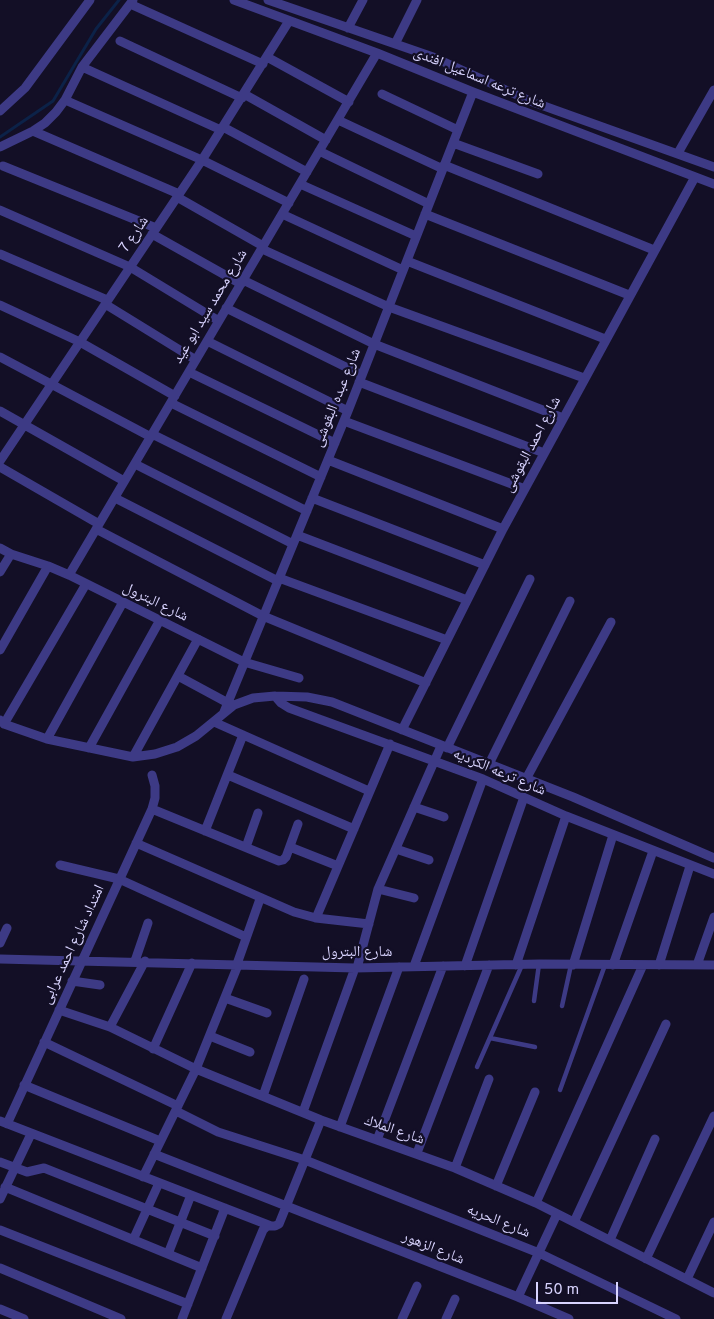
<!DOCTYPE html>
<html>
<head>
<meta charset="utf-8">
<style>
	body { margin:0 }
	#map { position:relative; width:714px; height:1319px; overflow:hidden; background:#130f26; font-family:Overpass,sans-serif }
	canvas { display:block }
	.scale { position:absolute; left:536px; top:1282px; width:82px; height:22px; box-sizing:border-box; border:2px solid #d9d4ff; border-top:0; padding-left:6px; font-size:15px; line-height:18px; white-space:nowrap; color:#d9d4ff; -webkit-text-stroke:4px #130f26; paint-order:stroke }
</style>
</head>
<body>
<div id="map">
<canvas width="714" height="1319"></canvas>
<div class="scale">50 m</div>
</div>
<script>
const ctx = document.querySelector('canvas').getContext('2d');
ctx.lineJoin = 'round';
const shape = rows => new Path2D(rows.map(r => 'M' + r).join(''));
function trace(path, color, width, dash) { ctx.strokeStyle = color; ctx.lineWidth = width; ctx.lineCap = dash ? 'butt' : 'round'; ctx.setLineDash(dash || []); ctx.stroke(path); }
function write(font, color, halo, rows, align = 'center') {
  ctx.font = font + ' Overpass,"Noto Naskh Arabic",sans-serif'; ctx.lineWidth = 4.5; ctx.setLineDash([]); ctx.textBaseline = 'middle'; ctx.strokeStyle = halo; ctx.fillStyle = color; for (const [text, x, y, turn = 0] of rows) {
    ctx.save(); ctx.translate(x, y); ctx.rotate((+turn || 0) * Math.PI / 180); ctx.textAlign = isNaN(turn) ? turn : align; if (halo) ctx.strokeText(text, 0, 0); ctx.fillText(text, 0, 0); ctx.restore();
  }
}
trace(shape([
	[0,137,53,101,96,29,119,0]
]), '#0c2248', 3);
trace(shape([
	[534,1001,539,964],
	[562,1006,571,965],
	[490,1038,535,1047],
	[477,1067,522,965],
	[560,1090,605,965]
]), '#3d3a85', 4.5);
trace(shape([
	[234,0,377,53,473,92,714,184],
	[268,0,433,57,530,101,714,167],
	[130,4,263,64],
	[348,28,363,0],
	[120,41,242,98],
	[395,44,417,0],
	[267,57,349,102],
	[82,67,221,130],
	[244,94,326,140],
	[382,94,458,130],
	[65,100,202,160,289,203],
	[0,111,25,88,90,0],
	[338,120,443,169],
	[223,127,307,172],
	[33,131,179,194],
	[453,143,538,174],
	[0,147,33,131,45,123,56,112,65,100,82,67,133,0],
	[319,151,429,204],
	[678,153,714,90],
	[444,165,654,250],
	[3,166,156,228],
	[300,184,416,236],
	[177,197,263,246],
	[0,210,130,267,219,321],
	[282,214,403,270],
	[425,214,629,295],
	[152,234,241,284],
	[262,249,389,307,584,378],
	[0,254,107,300],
	[407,261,605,339],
	[243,280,374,344,563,418],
	[105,304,196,360],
	[0,305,80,342,175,396],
	[226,308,362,375],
	[207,341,348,411],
	[0,357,151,437],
	[189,372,335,443],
	[359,382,544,453],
	[171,403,321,477],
	[0,411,124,481],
	[344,421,525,489],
	[152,434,307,511],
	[328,460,503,529],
	[0,461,202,160,289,21],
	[135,464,293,544],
	[0,467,99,524],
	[115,498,278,581],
	[312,498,485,565],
	[96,529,263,616,426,683],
	[297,535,467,600],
	[0,548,11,554,48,566,69,575,244,662,299,678],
	[0,572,11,554],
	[69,575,377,53],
	[279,578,447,640],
	[0,650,48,566],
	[178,676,228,703],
	[275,696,281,703,289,708,483,779,566,816,714,874],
	[224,712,348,411,473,92],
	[0,720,4,724,47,739,133,757,155,754,177,747,196,736,234,705,253,698,275,696,307,697,332,702,573,797,714,858],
	[214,722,369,791],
	[4,724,86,584],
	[402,730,503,529,695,177],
	[47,739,123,602],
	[89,748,160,620],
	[447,748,530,579],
	[133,757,198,639],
	[489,764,570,601],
	[228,775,354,829],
	[526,779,611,622],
	[414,807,444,817],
	[152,809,279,861,283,860,286,857,298,824],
	[205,831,243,735],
	[136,843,294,912,316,918,369,924],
	[246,847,258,813],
	[290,847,338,866],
	[396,849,429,860],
	[60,865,119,879,246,937],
	[378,889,414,898],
	[316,918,390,744],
	[0,943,7,928],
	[0,959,355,968,539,964,714,965],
	[135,961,148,923],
	[237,964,260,899],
	[516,965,566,816],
	[573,965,613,835],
	[613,965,653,851],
	[659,965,690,866],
	[697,965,714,917],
	[414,966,483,779],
	[465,966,524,797],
	[357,968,378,889,441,746],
	[72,981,100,985],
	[225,998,267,1013],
	[59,1010,110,1027,196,1069,321,1120,455,1168,536,1203,714,1293],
	[110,1027,145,961],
	[210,1036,250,1052],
	[44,1042,178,1106],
	[153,1049,192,963],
	[24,1085,160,1141],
	[263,1096,304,979],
	[176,1111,218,1132,305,1160,539,1253,676,1319],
	[303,1112,355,968],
	[0,1121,271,1226],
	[7,1124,152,809,155,798,155,786,152,775],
	[340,1127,399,967],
	[377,1140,443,966],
	[417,1153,489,965],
	[154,1154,518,1297,569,1319],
	[0,1162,27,1172,44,1168,215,1236],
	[455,1168,489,1079],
	[143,1177,196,1069,238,965],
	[496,1186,535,1092],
	[5,1187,202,1268],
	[0,1199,31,1134],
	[536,1203,643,965],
	[574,1222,666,1024],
	[0,1230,188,1304],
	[133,1240,159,1183],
	[610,1240,655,1139],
	[168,1254,191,1195],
	[646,1259,714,1116],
	[0,1268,121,1319],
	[687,1279,714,1222],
	[518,1297,557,1214],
	[0,1309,24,1319],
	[182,1319,225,1208],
	[226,1319,263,1230,267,1226,275,1226,279,1224,321,1120],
	[402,1319,417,1286],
	[446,1319,455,1299]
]), '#3d3a85', 9);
write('15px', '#d9d4ff', '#130f26', [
	["شارع ترعه اسماعيل افندى",479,79,22],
	["شارع 7",135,235,-56],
	["شارع محمد سيد ابو عيد",211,307,-59],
	["شارع عبده البقوشى",338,398,-68],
	["شارع احمد البقوشى",533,445,-62],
	["شارع البترول",155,603,26],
	["شارع ترعه الكرديه",499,773,23],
	["امتداد شارع احمد عرابى",74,945,-65],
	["شارع البترول",357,953],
	["شارع الملاك",394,1131,19],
	["شارع الحريه",498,1222,22],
	["شارع الزهور",433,1249,22]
]);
</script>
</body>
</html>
